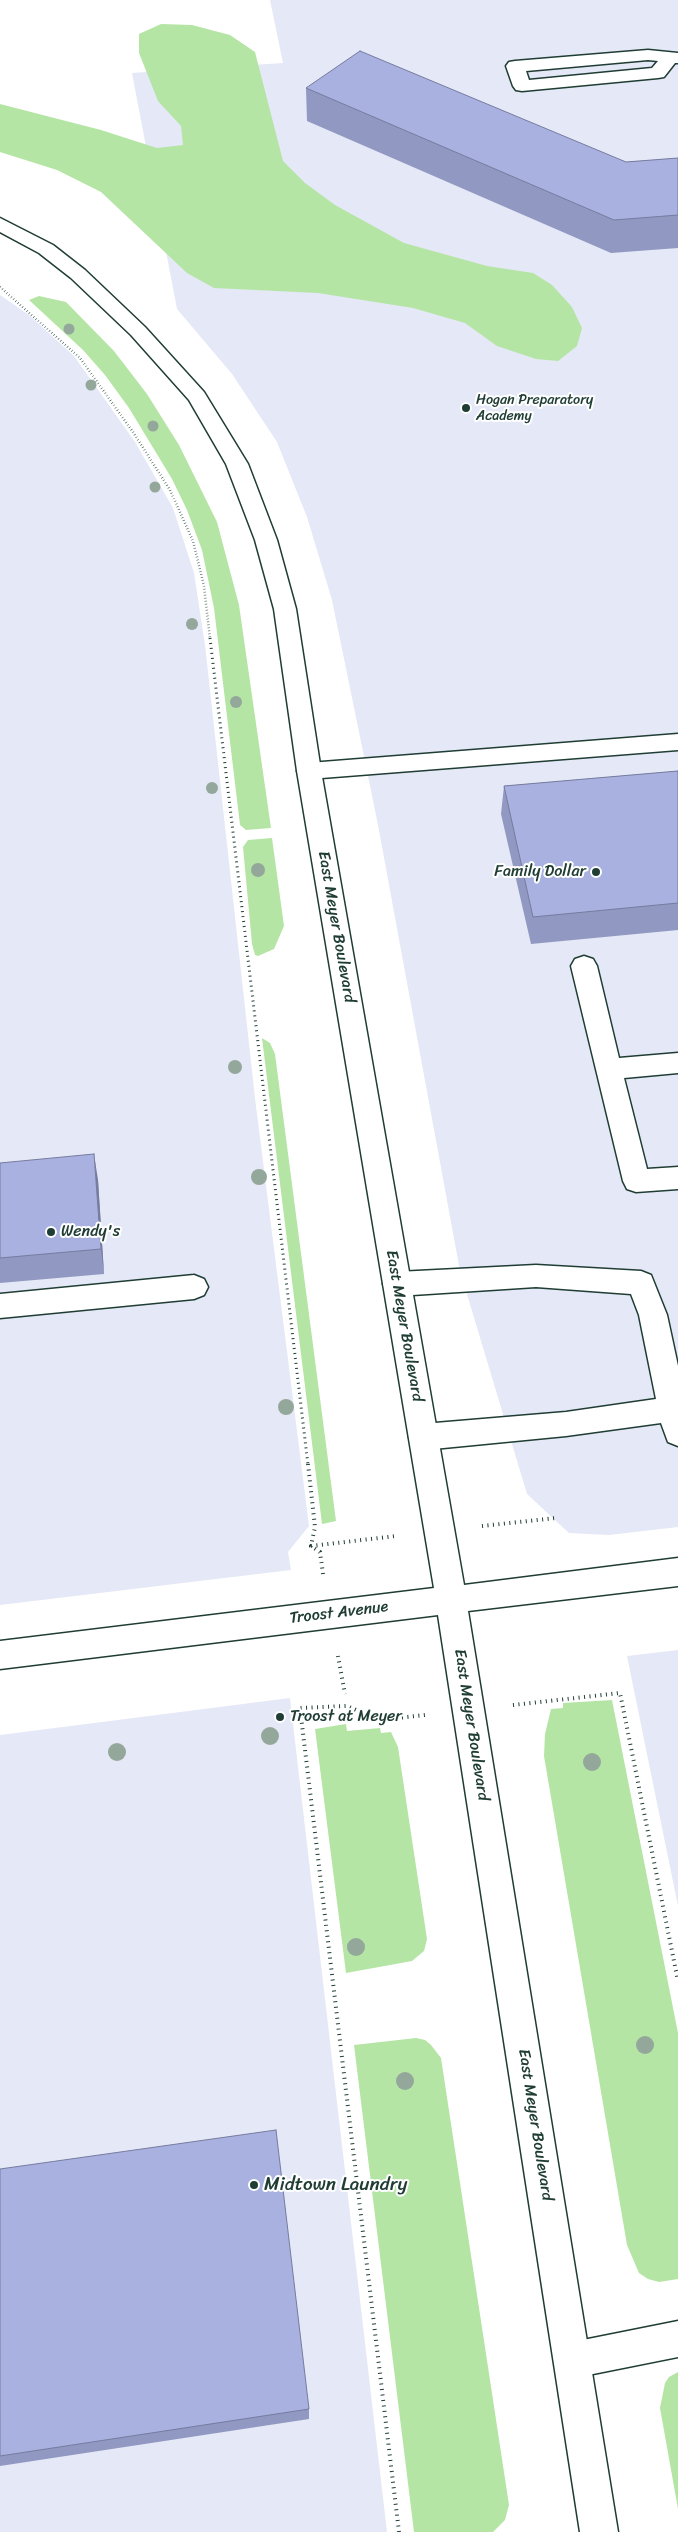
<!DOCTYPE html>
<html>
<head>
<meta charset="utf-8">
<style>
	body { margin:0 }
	canvas { display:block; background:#fff }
</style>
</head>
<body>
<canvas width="678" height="2532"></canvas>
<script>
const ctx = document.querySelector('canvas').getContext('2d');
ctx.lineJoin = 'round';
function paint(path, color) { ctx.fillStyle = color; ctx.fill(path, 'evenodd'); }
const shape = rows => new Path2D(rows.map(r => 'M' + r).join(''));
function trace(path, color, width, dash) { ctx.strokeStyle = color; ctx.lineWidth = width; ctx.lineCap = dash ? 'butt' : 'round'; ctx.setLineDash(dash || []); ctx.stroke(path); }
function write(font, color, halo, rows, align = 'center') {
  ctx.font = font + ' Sriracha,sans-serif'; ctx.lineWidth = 4; ctx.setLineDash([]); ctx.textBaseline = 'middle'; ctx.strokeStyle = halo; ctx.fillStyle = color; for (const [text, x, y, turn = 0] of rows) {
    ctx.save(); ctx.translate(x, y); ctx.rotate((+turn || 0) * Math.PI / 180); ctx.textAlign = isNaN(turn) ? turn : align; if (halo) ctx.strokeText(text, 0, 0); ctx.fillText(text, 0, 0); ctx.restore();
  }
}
paint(shape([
	[270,0,678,0,678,1527,609,1535,569,1533,527,1494,460,1271,378,825,332,600,307,517,277,442,232,374,177,309,132,73,283,63],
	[0,295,29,315,74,356,135,442,173,508,194,573,205,645,255,1098,309,1526,288,1552,291,1570,0,1605],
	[678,1650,678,1906,627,1656],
	[290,1698,387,2532,0,2532,0,1735]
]), '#e5e8f6');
paint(shape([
	[161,24,192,25,230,35,255,52,283,161,305,183,335,205,404,243,487,266,533,273,552,285,572,307,582,328,577,346,558,361,536,359,497,346,465,323,413,308,318,293,214,288,187,273,101,192,57,170,0,152,0,104,101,130,157,148,183,145,181,126,158,101,139,53,139,34],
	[39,296,66,302,114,351,147,394,179,445,217,522,239,605,271,828,246,830,240,825,214,608,202,550,187,510,172,479,129,408,105,375,83,350,29,300],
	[272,838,284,926,274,949,258,956,255,955,252,944,243,847,248,840],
	[262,1038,270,1043,275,1054,336,1521,322,1524],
	[612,1700,678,2033,678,2279,659,2282,648,2279,639,2273,627,2245,544,1756,545,1734,551,1709,563,1708,563,1703],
	[346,1724,347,1731,380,1728,381,1733,391,1732,398,1747,427,1939,424,1951,412,1961,346,1973,315,1729],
	[416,2038,425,2040,431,2045,441,2058,509,2505,505,2520,493,2532,414,2532,354,2045],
	[678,2372,678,2509,660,2408,665,2383,669,2377]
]), '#b5e5a4');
const service = shape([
	[648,50,678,53,678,63,675,63,664,77,658,78,522,91,516,90,513,86,506,66,509,62,515,61,648,50],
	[648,60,658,61,652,68,529,80,526,71,648,60],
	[678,734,678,750,309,779,301,777,297,771,301,765,309,763,678,734],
	[584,956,593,959,597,966,619,1058,678,1053,678,1073,624,1078,647,1169,678,1167,678,1189,636,1192,627,1189,623,1181,571,966,575,959,584,956],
	[536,1265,641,1271,651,1275,667,1315,678,1366,678,1446,668,1442,661,1423,566,1436,423,1450,413,1446,409,1437,413,1428,423,1424,566,1412,656,1399,639,1315,631,1294,536,1287,397,1296,387,1292,383,1284,387,1276,397,1272,536,1265],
	[194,1275,204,1279,208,1287,204,1295,194,1299,0,1318,0,1294,194,1275],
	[678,2321,678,2357,573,2378,560,2373,555,2360,560,2347,573,2342,678,2321]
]);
const secondary = shape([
	[0,218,53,245,85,270,145,327,204,392,248,464,277,540,296,609,321,771,464,1585,678,1558,678,1586,468,1611,618,2532,580,2532,438,1615,0,1669,0,1641,434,1588,297,771,274,609,255,540,226,464,189,400,131,335,71,278,39,253,0,232,0,218]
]);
trace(service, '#1f3d34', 3);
trace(secondary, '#1f3d34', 3);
trace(shape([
	[0,287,80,358,133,432,170,490,193,541,204,586,210,639]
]), '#1f3d34', 2.5, [0.5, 2.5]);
trace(shape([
	[210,638,308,1465]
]), '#1f3d34', 3, [1, 4]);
trace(shape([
	[308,1464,315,1527,311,1546],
	[482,1526,556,1518],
	[323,1574,320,1552,311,1546,396,1536],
	[338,1656,345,1694],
	[513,1705,620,1693,678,1981],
	[399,2532,300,1708,347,1706,379,1720,425,1715]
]), '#1f3d34', 4, [1, 4.5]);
paint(service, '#fff');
paint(secondary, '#fff');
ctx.fillStyle = '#94a79b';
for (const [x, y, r] of [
	[69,329,5.5],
	[91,385,5.5],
	[153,426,5.5],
	[155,487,5.5],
	[192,624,6],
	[236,702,6],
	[212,788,6],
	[258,870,7],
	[235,1067,7],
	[259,1177,8],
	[286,1407,8],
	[270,1736,9],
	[117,1752,9],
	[592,1762,9],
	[356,1947,9],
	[645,2045,9],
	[405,2081,9]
]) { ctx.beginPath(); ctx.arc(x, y, r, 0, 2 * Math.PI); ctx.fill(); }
paint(shape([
	[306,88,626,162,678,158,678,248,611,253,307,121],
	[678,771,678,930,531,944,501,814,504,786],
	[0,1163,98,1180,104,1274,0,1283],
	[0,2169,309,2409,309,2419,0,2466]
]), '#9198c2');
paint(shape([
	[94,1154,98,1180,104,1274,101,1249]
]), '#767c9e');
const building = shape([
	[360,51,626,162,678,158,678,215,614,220,306,88,360,51],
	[678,771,678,903,533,917,504,786,678,771],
	[94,1154,101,1249,0,1258,0,1163,94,1154],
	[276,2130,309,2409,0,2456,0,2169,276,2130]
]);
paint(building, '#a9b1e1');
trace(building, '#767c9e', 1);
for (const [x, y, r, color] of [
	[466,408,5,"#1f3d34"],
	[596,872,5,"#1f3d34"],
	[51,1232,5,"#1f3d34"],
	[280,1717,5,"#1f3d34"],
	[254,2185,5,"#1f3d34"]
]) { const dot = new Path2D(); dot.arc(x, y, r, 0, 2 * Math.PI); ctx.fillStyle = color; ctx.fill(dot); trace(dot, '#fff', 2); }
write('14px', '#1f3d34', '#fff', [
	["Hogan Preparatory",476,400],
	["Academy",476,416]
], 'left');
write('16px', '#1f3d34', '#fff', [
	["Family Dollar",586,872,"right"],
	["Wendy's",61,1232],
	["Troost at Meyer",290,1717]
], 'left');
write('16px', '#1f3d34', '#fff', [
	["East Meyer Boulevard",336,927,80],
	["East Meyer Boulevard",404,1326,80],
	["Troost Avenue",339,1613,-7],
	["East Meyer Boulevard",471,1725,81],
	["East Meyer Boulevard",535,2125,81]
]);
write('19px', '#1f3d34', '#fff', [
	["Midtown Laundry",264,2185]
], 'left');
</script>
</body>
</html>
